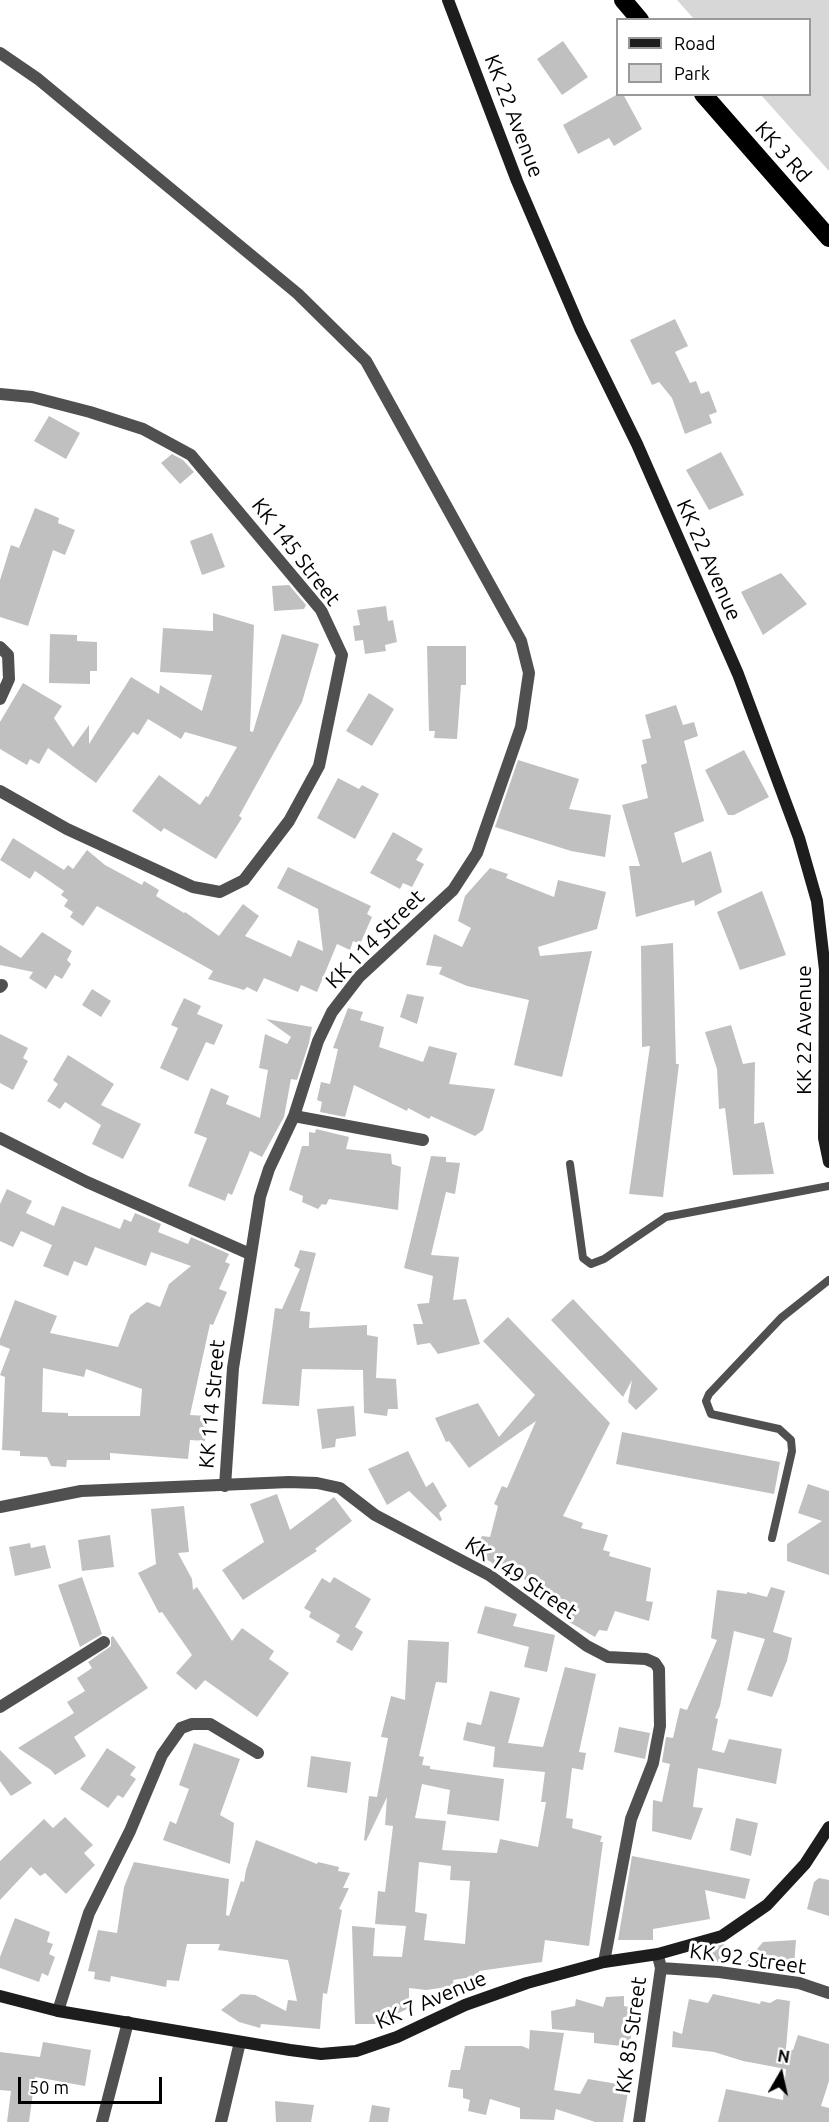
<!DOCTYPE html>
<html>
<head>
<meta charset="utf-8">
<style>
	body { margin:0 }
	#map { position:relative; width:829px; height:2122px; overflow:hidden; background:#fff; font-family:Ubuntu,sans-serif }
	canvas { display:block }
	.legend { position:absolute; left:616px; top:18px; width:195px; height:78px; box-sizing:border-box; background:#fff; border:2px solid #999; margin:0; padding:8px 10px; list-style:none; font-size:18px; color:#000 }
	.legend li { display:flex; align-items:center; gap:12px; height:30px }
	.legend b { width:30px; border:2px solid #999 }
	.north { position:absolute; left:751px; top:2044px; width:60px; height:60px; -webkit-text-stroke:4px #fff; paint-order:stroke; rotate:9deg; font-size:16px; font-weight:700; line-height:24px; text-align:center; color:#000 }
	.north::after { content:''; display:block; margin:auto; width:21px; height:27px; background:#000; clip-path:polygon(50% 0,100% 100%,50% 72%,0 100%) }
	.scale { position:absolute; left:18px; top:2077px; width:144px; height:27px; box-sizing:border-box; border:3px solid #000; border-top:0; padding-left:8px; font-size:18px; line-height:21px; white-space:nowrap; color:#000; -webkit-text-stroke:4px #fff; paint-order:stroke }
</style>
</head>
<body>
<div id="map">
<canvas width="829" height="2122"></canvas>
<ul class="legend">
<li><b style="height:8px;background:#1d1d1d"></b>Road</li>
<li><b style="height:16px;background:#d7d7d7"></b>Park</li>
</ul>
<div class="north">N</div>
<div class="scale">50 m</div>
</div>
<script>
const ctx = document.querySelector('canvas').getContext('2d');
ctx.lineJoin = 'round';
function paint(path, color) { ctx.fillStyle = color; ctx.fill(path, 'evenodd'); }
const shape = rows => new Path2D(rows.map(r => 'M' + r).join(''));
function trace(path, color, width, dash) { ctx.strokeStyle = color; ctx.lineWidth = width; ctx.lineCap = dash ? 'butt' : 'round'; ctx.setLineDash(dash || []); ctx.stroke(path); }
function write(font, color, halo, rows, align = 'center') {
  ctx.font = font + ' Ubuntu,sans-serif'; ctx.lineWidth = 6; ctx.setLineDash([]); ctx.textBaseline = 'middle'; ctx.strokeStyle = halo; ctx.fillStyle = color; for (const [text, x, y, turn = 0] of rows) {
    ctx.save(); ctx.translate(x, y); ctx.rotate((+turn || 0) * Math.PI / 180); ctx.textAlign = isNaN(turn) ? turn : align; if (halo) ctx.strokeText(text, 0, 0); ctx.fillText(text, 0, 0); ctx.restore();
  }
}
paint(shape([
	[677,0,829,0,829,171,761,95,810,94,810,20,694,19]
]), '#d7d7d7');
paint(shape([
	[563,41,588,77,562,95,537,59],
	[618,94,623,94,642,129,614,146,609,138,578,154,563,125],
	[675,319,688,346,675,352,690,383,696,381,701,394,709,391,717,412,709,415,712,423,685,434,672,398,659,382,652,385,630,340],
	[49,416,80,433,66,459,34,441],
	[721,452,744,495,709,510,686,470],
	[172,454,183,460,194,472,180,484,161,463],
	[35,508,59,518,58,523,75,530,65,555,53,550,28,626,0,617,0,580,11,545,19,548],
	[212,533,225,567,202,575,190,541],
	[781,573,807,604,763,635,741,592],
	[289,585,306,605,304,609,274,611,272,586],
	[386,606,388,621,393,620,397,642,385,645,386,651,365,654,363,640,355,641,353,626,360,625,357,610],
	[213,613,254,625,250,731,253,732,282,634,319,644,302,702,239,816,242,818,216,859,164,828,161,832,132,811,159,775,200,805,206,796,208,797,237,747,185,732,181,739,148,719,138,735,133,732,96,783,48,748,39,764,30,759,27,765,0,749,0,722,23,683,62,706,54,718,73,747,89,725,89,744,131,677,159,694,160,685,202,711,212,675,160,672,163,628,213,631],
	[50,634,77,635,77,641,97,642,97,671,90,671,90,684,49,683],
	[427,646,466,646,466,685,461,685,457,739,434,738,435,731,429,731],
	[369,693,394,709,372,746,346,731],
	[676,705,683,725,694,722,698,736,684,741,704,821,674,833,682,863,711,851,722,892,695,906,694,900,636,917,629,866,640,866,622,805,648,798,641,765,647,763,642,740,651,738,645,715],
	[744,750,769,797,734,815,728,815,705,770],
	[518,760,579,779,569,809,611,815,605,857,571,851,495,827],
	[338,778,359,789,362,785,379,794,355,839,317,818],
	[393,832,423,849,416,860,424,864,412,887,403,883,400,889,370,873],
	[13,838,64,870,68,865,73,869,87,850,105,865,142,885,144,881,159,890,156,896,184,913,185,912,219,936,243,904,259,916,245,936,291,957,298,940,323,951,318,909,277,888,288,867,371,906,367,914,372,917,360,944,353,941,350,950,337,944,317,992,301,985,298,992,264,978,257,992,247,987,244,990,208,979,213,971,97,906,83,926,70,917,73,912,64,906,68,900,61,895,64,891,35,871,30,879,0,860],
	[490,868,508,874,506,878,554,897,558,880,606,892,597,929,538,947,540,956,592,951,562,1077,514,1065,529,1000,467,986,439,974,442,967,426,965,434,934,462,947,471,928,458,921,465,896],
	[762,891,786,955,740,970,717,912],
	[42,932,72,951,67,960,71,964,62,979,55,975,46,989,29,978,33,972,0,965,0,945,21,958],
	[673,943,676,1064,679,1064,663,1197,629,1194,650,1046,642,1047,641,946],
	[92,989,111,1001,101,1017,82,1005],
	[407,994,424,997,417,1024,400,1017],
	[184,998,201,1006,197,1014,223,1025,214,1045,206,1042,188,1081,160,1068,178,1028,171,1025],
	[348,1008,363,1012,360,1020,384,1027,379,1047,423,1062,429,1046,457,1053,449,1084,495,1089,483,1130,475,1136,431,1116,429,1119,408,1108,407,1111,354,1085,345,1117,320,1112,322,1102,317,1100,321,1082,330,1084,338,1049,333,1048],
	[266,1019,312,1027,309,1043,297,1080,291,1079,284,1117,262,1157,250,1151,232,1195,228,1193,225,1201,188,1186,207,1138,194,1133,211,1088,229,1096,226,1104,260,1118,268,1070,259,1068,265,1034,287,1044,291,1037],
	[731,1025,743,1064,755,1062,754,1124,764,1122,774,1174,733,1175,725,1108,719,1109,717,1069,705,1032],
	[0,1034,28,1048,23,1058,28,1061,13,1090,0,1083],
	[68,1055,114,1084,101,1105,141,1124,123,1159,92,1144,101,1125,65,1102,60,1109,47,1101,58,1084,53,1080],
	[316,1129,349,1137,346,1149,391,1154,392,1164,401,1167,398,1210,329,1199,326,1205,322,1204,318,1209,302,1202,303,1196,289,1190,302,1146,309,1146,309,1132,315,1133],
	[431,1156,446,1157,446,1162,460,1163,455,1194,446,1192,431,1255,459,1257,453,1300,466,1299,480,1344,438,1354,430,1343,417,1345,413,1324,423,1324,417,1304,429,1303,433,1276,404,1268],
	[7,1189,32,1201,26,1213,54,1226,62,1206,120,1229,124,1219,131,1222,135,1213,161,1224,158,1232,188,1244,191,1237,229,1254,225,1262,230,1264,219,1289,227,1292,213,1325,210,1324,190,1415,207,1416,205,1441,190,1440,188,1459,110,1453,110,1460,67,1460,66,1467,51,1466,47,1457,20,1456,20,1451,2,1450,5,1377,0,1375,10,1349,0,1345,0,1339,15,1300,57,1316,50,1333,118,1347,130,1315,147,1302,160,1307,169,1284,191,1266,151,1252,146,1266,95,1247,87,1266,74,1261,68,1276,43,1266,52,1245,21,1231,13,1247,0,1241,0,1204],
	[43,1368,84,1377,86,1369,142,1389,140,1416,68,1416,68,1413,42,1412],
	[300,1250,316,1253,300,1311,310,1312,309,1328,367,1325,367,1335,378,1337,376,1378,396,1379,398,1409,388,1409,387,1416,364,1413,363,1370,302,1369,299,1406,262,1404,275,1308,282,1309,300,1269,294,1266],
	[573,1299,658,1389,636,1410,628,1402,632,1380,623,1397,551,1320],
	[508,1317,610,1423,563,1516,583,1523,581,1528,608,1535,603,1550,610,1552,609,1556,651,1568,646,1601,653,1602,649,1621,615,1611,607,1631,599,1630,595,1637,564,1619,568,1609,539,1595,541,1590,524,1579,498,1570,491,1562,473,1553,482,1536,490,1537,498,1506,494,1504,502,1486,507,1488,536,1421,469,1468,449,1441,446,1442,435,1418,478,1403,499,1437,535,1395,483,1341],
	[354,1406,356,1436,336,1439,335,1447,322,1449,317,1409],
	[622,1432,780,1462,774,1494,616,1464],
	[408,1451,426,1487,433,1482,447,1506,439,1513,442,1520,440,1521,409,1491,387,1505,368,1469],
	[808,1484,829,1491,829,1575,787,1561,787,1544,822,1521,798,1513],
	[277,1494,290,1530,334,1497,352,1521,315,1549,317,1551,243,1600,222,1570,264,1542,250,1504],
	[184,1506,189,1552,178,1553,192,1579,193,1590,197,1587,232,1641,242,1628,274,1651,269,1659,289,1673,257,1717,205,1680,196,1690,176,1673,192,1655,162,1612,159,1613,138,1573,156,1564,151,1509],
	[110,1535,114,1567,82,1571,78,1540],
	[30,1543,31,1548,45,1545,51,1568,15,1576,9,1547],
	[82,1577,102,1634,80,1647,58,1585],
	[334,1577,371,1599,355,1627,363,1632,352,1651,336,1642,340,1635,309,1617,311,1612,304,1608,322,1578,330,1583],
	[771,1587,785,1591,773,1632,792,1638,787,1661,772,1697,747,1690,765,1639,734,1631,720,1706,715,1718,718,1719,712,1750,724,1753,729,1739,782,1749,776,1784,698,1768,693,1807,703,1808,691,1840,652,1831,653,1800,662,1802,670,1764,662,1762,666,1737,673,1738,680,1708,687,1710,717,1640,711,1638,717,1590,747,1594,747,1592,767,1597],
	[485,1606,517,1614,513,1626,555,1635,547,1672,524,1667,529,1647,477,1633],
	[113,1636,148,1688,74,1737,86,1756,55,1775,51,1770,18,1748,74,1713,67,1702,85,1691,77,1678,92,1668,88,1662,111,1646,111,1637],
	[408,1640,449,1642,447,1683,436,1682,419,1756,424,1757,422,1765,430,1766,430,1769,504,1779,499,1821,447,1814,450,1790,422,1784,415,1818,446,1821,442,1850,497,1853,500,1839,538,1847,546,1802,541,1802,545,1772,493,1767,495,1747,463,1740,467,1722,481,1725,490,1691,520,1698,508,1743,543,1747,565,1667,596,1674,579,1752,586,1753,583,1770,572,1768,566,1818,573,1819,572,1828,602,1836,600,1842,603,1842,589,1946,545,1940,542,1962,479,1971,479,1976,453,1980,454,1986,426,1990,409,1988,409,2008,376,2024,355,2024,352,1926,375,1928,373,1956,402,1957,406,1926,375,1924,378,1891,385,1892,393,1826,385,1825,387,1797,366,1841,364,1840,369,1796,377,1797,388,1738,381,1737,391,1696,405,1700],
	[419,1862,451,1866,450,1880,470,1881,465,1944,424,1940,427,1914,415,1912],
	[619,1727,650,1733,645,1759,614,1752],
	[194,1743,240,1759,220,1815,234,1823,230,1864,163,1840,170,1821,176,1824,189,1789,179,1785],
	[107,1748,136,1767,130,1775,136,1779,123,1798,118,1795,108,1808,80,1789],
	[0,1750,32,1783,11,1796,0,1781],
	[311,1756,351,1762,347,1793,307,1787],
	[65,1817,93,1845,84,1853,95,1865,66,1894,45,1873,40,1876,31,1867,0,1900,0,1861,44,1819,53,1828],
	[736,1818,758,1823,751,1856,730,1850],
	[256,1840,317,1864,318,1862,339,1867,338,1871,350,1873,343,1888,349,1888,339,1909,342,1910,327,1994,323,1993,320,2029,261,2024,260,2028,239,2022,221,2010,241,1994,255,1995,286,2011,288,2000,297,2001,288,1960,218,1950,220,1944,187,1944,179,1981,167,1980,166,1987,111,1976,110,1982,94,1979,95,1972,88,1971,98,1930,117,1933,124,1887,134,1862,229,1879,226,1915,229,1916,241,1881,244,1882,246,1870],
	[632,1856,750,1879,745,1899,705,1890,710,1919,653,1929,653,1940,618,1940],
	[819,1878,829,1880,829,1916,807,1909,814,1882],
	[15,1918,50,1932,47,1942,53,1944,49,1954,55,1957,48,1976,42,1973,39,1982,0,1968,0,1957],
	[796,1940,794,1966,745,1963,763,1942],
	[724,1944,727,1963,695,1960,717,1946],
	[713,1994,760,2004,761,2001,770,2003,777,1999,790,2001,786,2049,793,2050,798,2035,829,2044,829,2081,821,2106,829,2108,829,2122,718,2122,726,2089,783,2100,786,2069,743,2061,714,2052,672,2047,673,2031,682,2034,689,1999,708,2003],
	[624,1996,624,2006,634,2008,630,2047,594,2043,594,2033,552,2029,551,2011,575,2006,576,1999,603,2007,606,1997],
	[530,2030,564,2033,554,2090,580,2094,588,2079,629,2086,623,2122,595,2122,556,2109,554,2120,520,2119,520,2108,490,2099,486,2115,468,2111,470,2100,463,2098,463,2089,448,2087,451,2070,460,2070,465,2046,522,2046,529,2049],
	[43,2042,91,2050,85,2086,35,2077,29,2122,7,2122,11,2091,0,2090,0,2052,40,2057],
	[275,2101,314,2105,311,2122,276,2122],
	[372,2105,390,2108,388,2122,369,2122]
]), '#c0c0c0');
trace(shape([
	[570,1164,583,1258,591,1264,604,1259,666,1217,829,1186],
	[772,1538,792,1451,791,1440,779,1429,711,1414,706,1401,709,1394,781,1318,829,1280]
]), '#505050', 8);
trace(shape([
	[0,53,38,79,298,294,366,361,521,641,529,673,521,727,477,853,453,890,359,977,332,1012,318,1041,294,1116,269,1169,260,1197,233,1368,225,1486],
	[0,394,32,397,90,412,143,429,191,455,321,610,342,655,319,766,289,821,244,880,220,892,193,887,67,829,0,791],
	[0,647,8,655,9,679,0,699],
	[0,987,2,985],
	[294,1116,423,1140],
	[0,1138,87,1182,250,1254],
	[0,1507,81,1491,289,1482,317,1483,340,1488,375,1515,489,1575,587,1646,608,1657,646,1659,655,1663,659,1669,660,1726,653,1763,631,1819,604,1962],
	[0,1707,104,1642],
	[661,1968,719,1972,799,1983,829,1993],
	[58,2011,89,1913,130,1831,162,1755,181,1728,192,1724,210,1724,258,1753],
	[102,2122,128,2022],
	[221,2122,240,2042],
	[639,2122,661,1968,659,1960]
]), '#505050', 12);
trace(shape([
	[448,0,517,181,580,328,637,444,738,674,799,838,817,901,825,970,824,1138,829,1162],
	[0,1996,58,2011,290,2050,321,2054,356,2051,397,2037,465,2005,527,1983,604,1962,658,1954,722,1936,767,1905,805,1864,829,1827]
]), '#1d1d1d', 12);
trace(shape([
	[623,0,640,20],
	[703,94,829,238]
]), '#000', 18);
write('21px', '#000', '#fff', [
	["KK 22 Avenue",514,116,69],
	["KK 3 Rd",783,152,49],
	["KK 145 Street",296,552,52],
	["KK 22 Avenue",709,560,66],
	["KK 114 Street",375,939,-45],
	["KK 22 Avenue",804,1030,-90],
	["KK 114 Street",212,1404,-85],
	["KK 149 Street",521,1578,34],
	["KK 92 Street",748,1959,8],
	["KK 7 Avenue",431,2000,-23],
	["KK 85 Street",631,2035,-82]
]);
</script>
</body>
</html>
